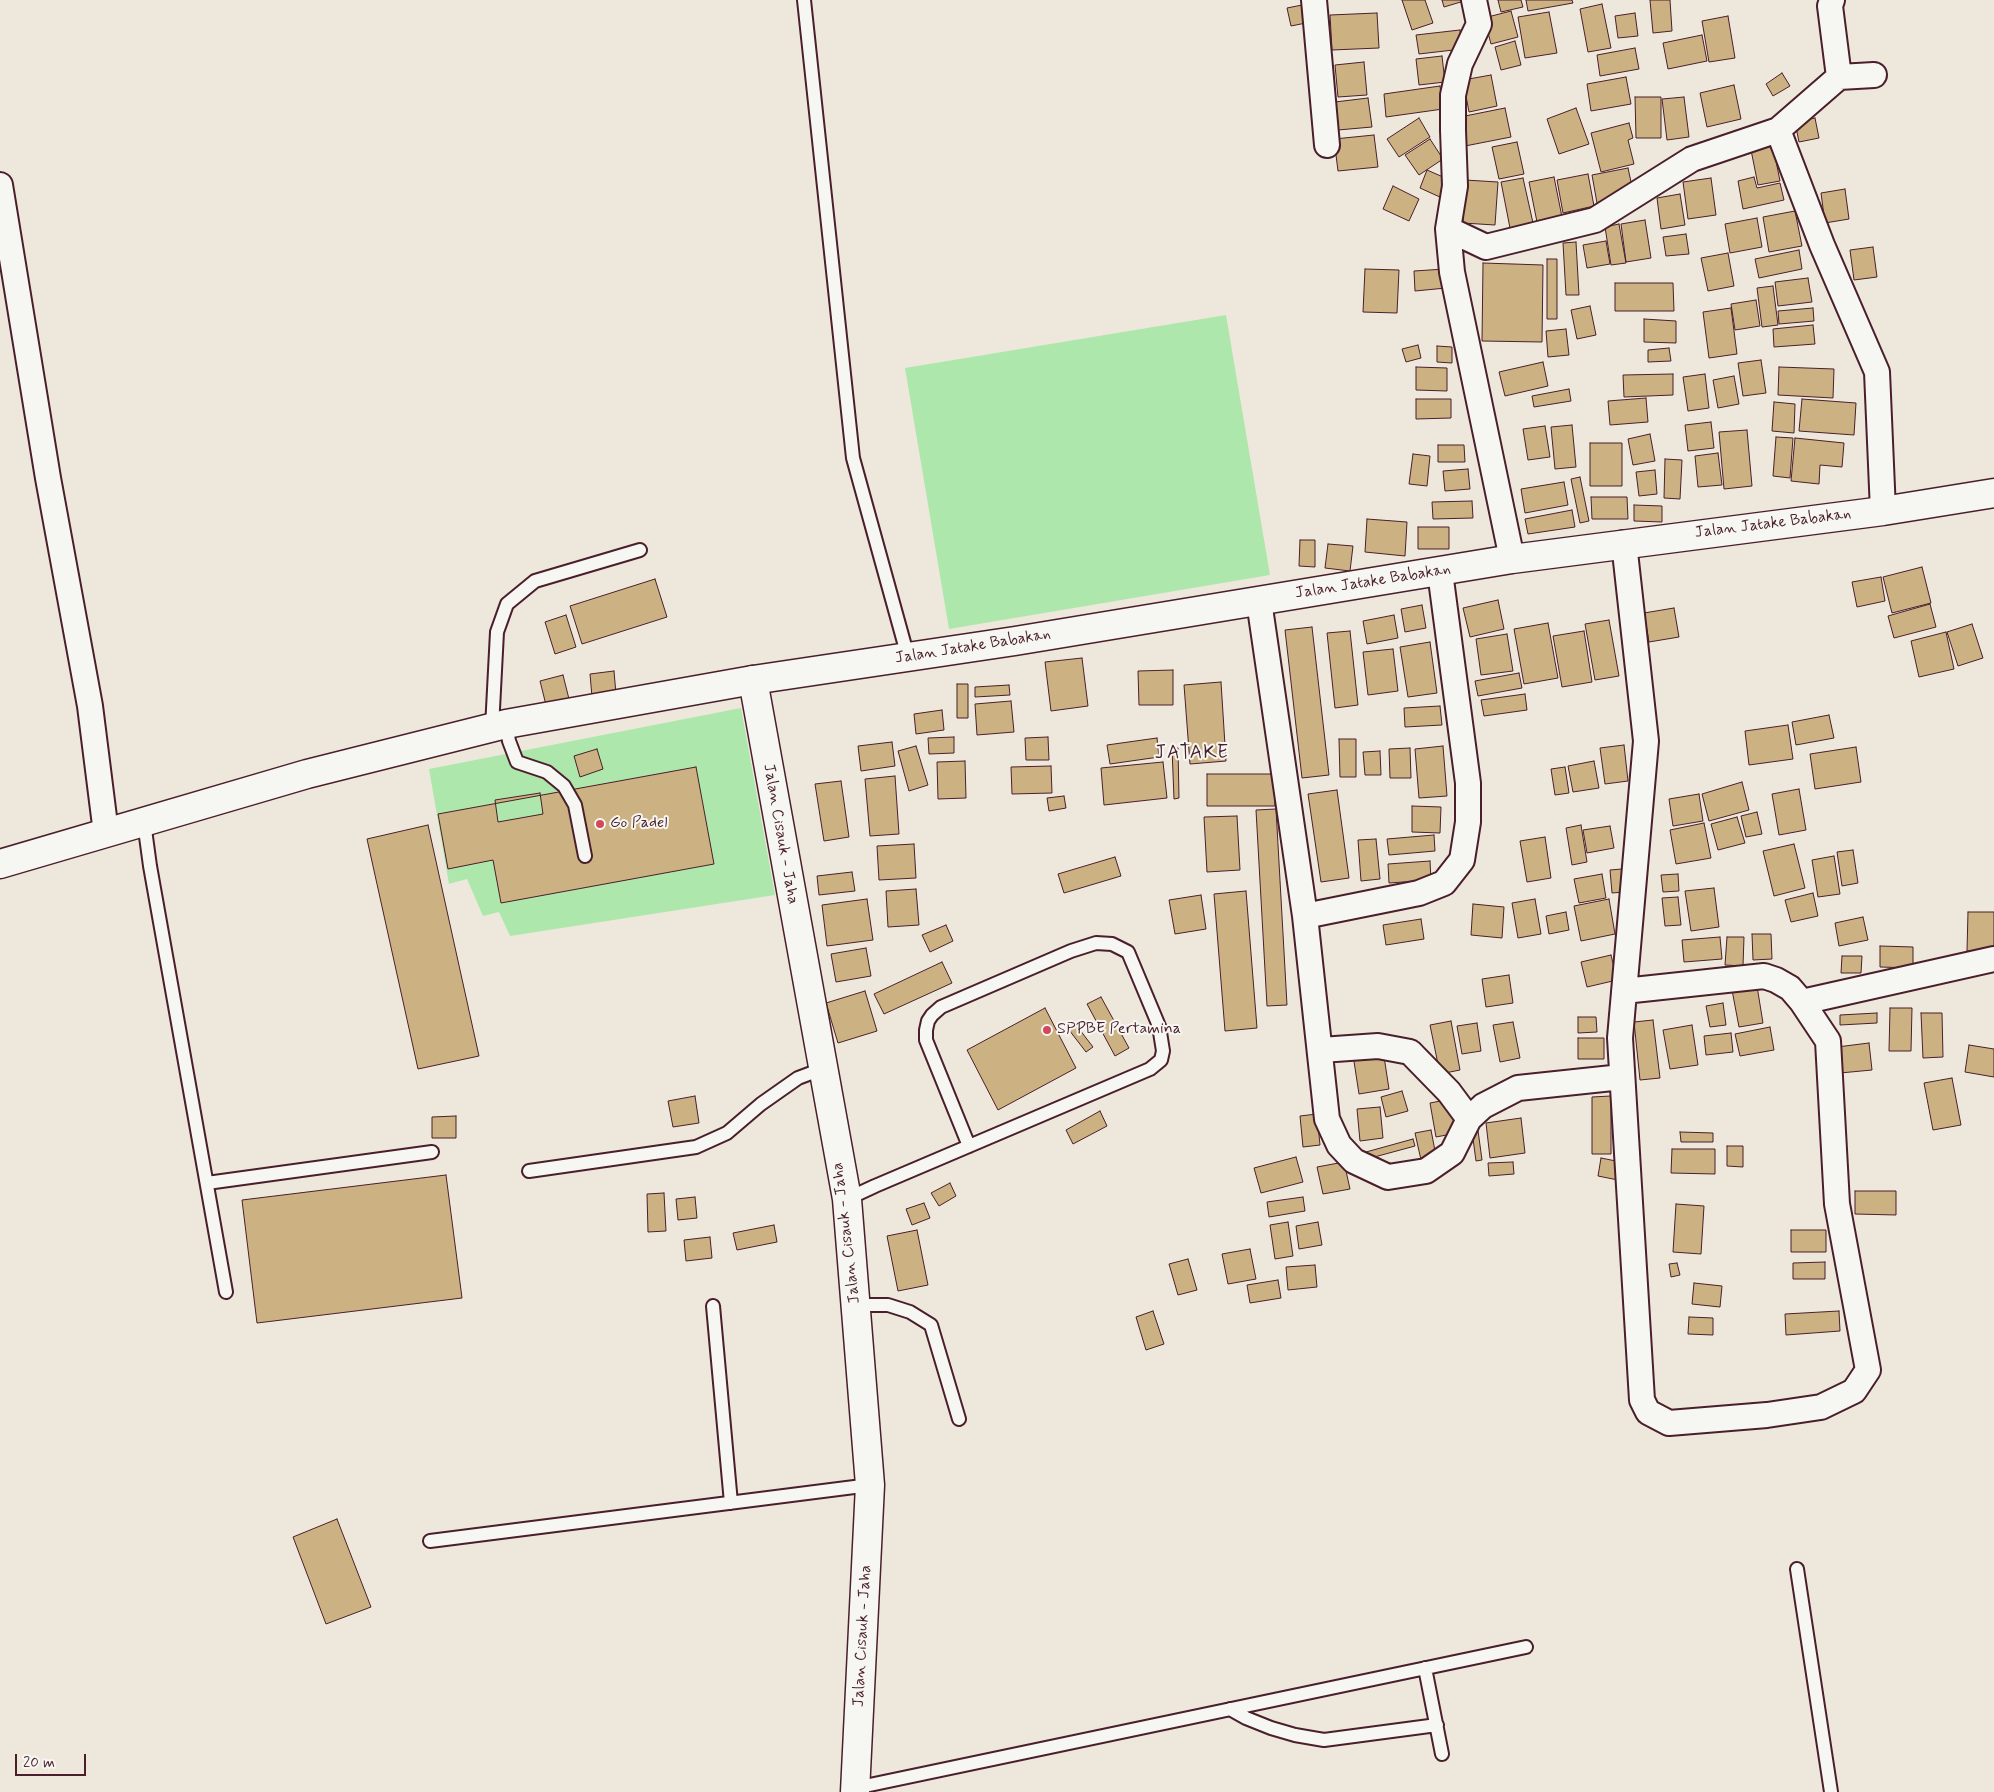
<!DOCTYPE html>
<html>
<head>
<meta charset="utf-8">
<style>
	body { margin:0 }
	#map { position:relative; width:1994px; height:1792px; overflow:hidden; background:#eee8dc; font-family:Mynerve,sans-serif }
	canvas { display:block }
	.scale { position:absolute; left:15px; top:1754px; width:71px; height:22px; box-sizing:border-box; border:2px solid #4a1f2b; border-top:0; padding-left:6px; font-size:15px; line-height:18px; white-space:nowrap; color:#4a1f2b; -webkit-text-stroke:4px #f6f6f2; paint-order:stroke }
</style>
</head>
<body>
<div id="map">
<canvas width="1994" height="1792"></canvas>
<div class="scale">20 m</div>
</div>
<script>
const ctx = document.querySelector('canvas').getContext('2d');
ctx.lineJoin = 'round';
function paint(path, color) { ctx.fillStyle = color; ctx.fill(path, 'evenodd'); }
const shape = rows => new Path2D(rows.map(r => 'M' + r).join(''));
function trace(path, color, width, dash) { ctx.strokeStyle = color; ctx.lineWidth = width; ctx.lineCap = dash ? 'butt' : 'round'; ctx.setLineDash(dash || []); ctx.stroke(path); }
function write(font, color, halo, rows, align = 'center') {
  ctx.font = font + ' Mynerve,sans-serif'; ctx.lineWidth = 4; ctx.setLineDash([]); ctx.textBaseline = 'middle'; ctx.strokeStyle = halo; ctx.fillStyle = color; for (const [text, x, y, turn = 0] of rows) {
    ctx.save(); ctx.translate(x, y); ctx.rotate((+turn || 0) * Math.PI / 180); ctx.textAlign = isNaN(turn) ? turn : align; if (halo) ctx.strokeText(text, 0, 0); ctx.fillText(text, 0, 0); ctx.restore();
  }
}
paint(shape([
	[1226,315,1270,575,949,629,905,368],
	[741,708,775,895,510,936,499,912,483,916,467,879,449,884,429,769]
]), '#ade7ac');
const building = shape([
	[1402,0,1425,0,1433,23,1412,30,1402,0],
	[1442,0,1464,0,1464,1,1444,7,1442,0],
	[1498,0,1521,0,1523,7,1501,12,1498,0],
	[1526,0,1572,0,1573,3,1528,11,1526,0],
	[1650,0,1670,0,1672,31,1653,33,1650,0],
	[1602,4,1611,48,1588,52,1580,9,1602,4],
	[1302,5,1306,23,1291,26,1287,8,1302,5],
	[1511,11,1518,37,1491,44,1484,18,1511,11],
	[1549,12,1557,53,1525,58,1518,17,1549,12],
	[1377,13,1379,48,1332,50,1330,15,1377,13],
	[1635,13,1638,36,1618,38,1615,16,1635,13],
	[1728,16,1735,58,1709,62,1702,21,1728,16],
	[1460,30,1462,49,1419,54,1416,35,1460,30],
	[1702,35,1707,61,1668,69,1663,43,1702,35],
	[1515,41,1521,65,1501,70,1495,47,1515,41],
	[1635,48,1639,69,1600,76,1597,55,1635,48],
	[1442,56,1445,82,1419,85,1416,59,1442,56],
	[1364,62,1367,95,1338,97,1335,65,1364,62],
	[1782,73,1790,86,1773,96,1766,84,1782,73],
	[1491,75,1497,106,1469,112,1463,80,1491,75],
	[1626,77,1631,104,1591,111,1587,84,1626,77],
	[1734,85,1741,119,1707,127,1700,93,1734,85],
	[1440,86,1443,109,1386,117,1384,94,1440,86],
	[1635,97,1661,97,1661,138,1636,138,1635,97],
	[1684,97,1689,137,1667,140,1662,99,1684,97],
	[1368,98,1372,127,1338,130,1335,102,1368,98],
	[1505,108,1511,137,1465,146,1460,117,1505,108],
	[1576,108,1589,144,1559,154,1547,119,1576,108],
	[1419,118,1430,137,1399,157,1387,139,1419,118],
	[1815,118,1819,138,1799,142,1795,122,1815,118],
	[1629,123,1633,138,1628,140,1634,164,1601,172,1591,133,1629,123],
	[1374,135,1378,167,1338,171,1334,139,1374,135],
	[1430,139,1443,159,1419,175,1405,155,1430,139],
	[1517,142,1524,174,1499,179,1492,147,1517,142],
	[1773,146,1780,181,1758,185,1751,150,1773,146],
	[1628,168,1633,191,1597,203,1592,175,1628,168],
	[1427,170,1450,180,1442,198,1420,188,1427,170],
	[1588,174,1594,206,1563,213,1557,180,1588,174],
	[1554,177,1562,217,1537,222,1529,182,1554,177],
	[1754,177,1757,188,1780,183,1784,200,1743,209,1738,181,1754,177],
	[1523,178,1533,223,1510,228,1501,182,1523,178],
	[1711,178,1716,215,1688,219,1683,182,1711,178],
	[1465,180,1498,182,1495,225,1463,223,1465,180],
	[1393,186,1419,199,1409,221,1383,209,1393,186],
	[1845,189,1849,219,1825,223,1821,193,1845,189],
	[1680,194,1685,225,1661,229,1657,198,1680,194],
	[1795,211,1802,246,1769,252,1763,217,1795,211],
	[1757,218,1762,247,1730,253,1725,224,1757,218],
	[1645,220,1651,258,1626,262,1621,224,1645,220],
	[1619,224,1626,263,1611,265,1605,227,1619,224],
	[1686,234,1689,254,1666,256,1663,237,1686,234],
	[1606,241,1610,264,1587,268,1583,245,1606,241],
	[1576,242,1579,295,1566,295,1563,243,1576,242],
	[1873,247,1877,277,1854,280,1850,250,1873,247],
	[1799,250,1802,269,1759,278,1755,259,1799,250],
	[1728,253,1734,286,1708,291,1701,258,1728,253],
	[1547,259,1557,259,1557,319,1547,319,1547,259],
	[1483,263,1543,265,1542,342,1482,341,1483,263],
	[1365,269,1399,270,1397,313,1363,312,1365,269],
	[1445,269,1446,288,1415,291,1414,271,1445,269],
	[1808,278,1812,302,1778,306,1775,282,1808,278],
	[1615,283,1673,283,1674,311,1615,311,1615,283],
	[1773,286,1778,325,1762,327,1757,288,1773,286],
	[1756,300,1760,326,1735,330,1731,304,1756,300],
	[1590,306,1596,335,1577,339,1571,310,1590,306],
	[1731,308,1737,354,1709,358,1703,312,1731,308],
	[1813,308,1814,321,1779,324,1778,311,1813,308],
	[1644,319,1676,321,1676,343,1644,342,1644,319],
	[1813,325,1815,344,1774,347,1773,329,1813,325],
	[1566,329,1569,355,1548,357,1546,331,1566,329],
	[1418,345,1421,358,1406,362,1402,349,1418,345],
	[1437,346,1452,347,1452,363,1437,362,1437,346],
	[1669,348,1671,361,1648,362,1648,350,1669,348],
	[1761,360,1766,393,1743,396,1738,363,1761,360],
	[1543,362,1548,386,1505,396,1499,372,1543,362],
	[1416,367,1447,368,1447,391,1416,390,1416,367],
	[1779,367,1834,369,1833,398,1778,395,1779,367],
	[1673,374,1673,395,1624,397,1623,375,1673,374],
	[1705,374,1709,408,1688,411,1683,377,1705,374],
	[1734,376,1739,404,1718,408,1713,380,1734,376],
	[1569,389,1571,401,1534,407,1532,396,1569,389],
	[1646,398,1648,422,1610,425,1608,401,1646,398],
	[1416,399,1451,399,1451,418,1416,419,1416,399],
	[1802,399,1856,403,1854,435,1799,431,1802,399],
	[1774,402,1795,404,1794,433,1772,431,1774,402],
	[1711,422,1714,448,1688,451,1685,425,1711,422],
	[1572,425,1576,467,1555,469,1551,427,1572,425],
	[1545,426,1550,457,1528,460,1523,429,1545,426],
	[1747,430,1752,486,1724,489,1719,432,1747,430],
	[1650,434,1655,461,1633,465,1628,439,1650,434],
	[1776,437,1793,438,1790,478,1773,476,1776,437],
	[1795,438,1844,443,1842,467,1820,465,1819,484,1791,481,1795,438],
	[1590,443,1622,443,1622,486,1590,486,1590,443],
	[1438,445,1464,445,1465,462,1438,462,1438,445],
	[1718,453,1722,485,1698,487,1695,456,1718,453],
	[1413,454,1430,456,1427,486,1409,484,1413,454],
	[1665,459,1682,460,1680,499,1664,498,1665,459],
	[1468,469,1470,489,1445,491,1443,471,1468,469],
	[1655,470,1657,494,1639,496,1636,472,1655,470],
	[1580,477,1589,521,1580,523,1571,479,1580,477],
	[1564,482,1568,505,1525,513,1521,489,1564,482],
	[1591,497,1627,497,1628,519,1592,519,1591,497],
	[1472,501,1473,518,1433,519,1432,502,1472,501],
	[1634,505,1662,506,1662,522,1634,521,1634,505],
	[1572,510,1575,527,1528,534,1525,519,1572,510],
	[1367,519,1407,522,1405,556,1365,552,1367,519],
	[1418,527,1449,527,1449,549,1418,549,1418,527],
	[1300,540,1315,540,1315,567,1299,566,1300,540],
	[1328,544,1353,546,1350,571,1325,568,1328,544],
	[1922,567,1931,603,1892,613,1883,577,1922,567],
	[1881,577,1885,601,1857,607,1852,582,1881,577],
	[655,579,667,617,582,644,570,606,655,579],
	[1498,600,1504,629,1470,637,1463,608,1498,600],
	[1930,604,1936,627,1894,638,1888,616,1930,604],
	[1422,605,1426,628,1405,632,1401,609,1422,605],
	[1674,608,1679,637,1649,642,1644,613,1674,608],
	[566,615,576,647,555,654,545,622,566,615],
	[1394,615,1398,638,1367,644,1363,621,1394,615],
	[1609,620,1619,676,1595,680,1585,624,1609,620],
	[1548,623,1558,678,1524,684,1514,629,1548,623],
	[1972,624,1983,658,1958,666,1947,632,1972,624],
	[1312,627,1329,775,1302,778,1285,630,1312,627],
	[1350,631,1358,705,1335,708,1327,633,1350,631],
	[1584,631,1592,682,1562,687,1553,636,1584,631],
	[1946,632,1954,669,1919,677,1911,641,1946,632],
	[1507,634,1513,671,1481,675,1476,639,1507,634],
	[1430,642,1437,693,1408,697,1400,647,1430,642],
	[1393,649,1398,691,1368,695,1363,652,1393,649],
	[1082,658,1088,706,1051,711,1045,662,1082,658],
	[1173,670,1173,705,1139,705,1138,671,1173,670],
	[614,671,616,694,592,697,590,674,614,671],
	[1519,673,1522,688,1478,696,1475,681,1519,673],
	[563,675,569,699,546,705,540,681,563,675],
	[1221,682,1226,761,1190,764,1184,685,1221,682],
	[957,684,968,684,968,718,957,718,957,684],
	[1009,685,1010,695,975,697,975,687,1009,685],
	[1525,694,1527,710,1484,716,1481,700,1525,694],
	[1011,701,1014,732,977,735,975,704,1011,701],
	[1440,706,1442,725,1405,727,1404,708,1440,706],
	[942,710,944,730,916,734,914,714,942,710],
	[1829,715,1834,738,1796,745,1792,722,1829,715],
	[1788,725,1793,759,1749,765,1745,731,1788,725],
	[954,737,954,753,929,754,928,738,954,737],
	[1048,737,1049,760,1026,760,1025,738,1048,737],
	[1157,738,1159,757,1110,764,1107,745,1157,738],
	[1339,739,1356,739,1356,777,1340,777,1339,739],
	[892,742,895,766,861,771,858,746,892,742],
	[1624,745,1628,781,1605,784,1600,748,1624,745],
	[916,746,928,785,909,791,898,751,916,746],
	[1443,746,1447,796,1419,798,1415,749,1443,746],
	[1856,747,1861,782,1815,789,1810,754,1856,747],
	[1172,748,1178,748,1179,798,1174,799,1172,748],
	[1410,748,1411,778,1390,778,1389,749,1410,748],
	[597,749,603,769,580,777,574,756,597,749],
	[1380,751,1381,775,1365,775,1363,752,1380,751],
	[965,761,966,798,938,799,937,762,965,761],
	[1594,761,1599,788,1573,792,1568,766,1594,761],
	[1163,762,1167,798,1104,805,1101,768,1163,762],
	[1051,766,1052,793,1012,794,1011,767,1051,766],
	[696,767,714,864,501,903,493,860,448,869,438,814,696,767],
	[1565,767,1569,793,1555,795,1551,769,1565,767],
	[1207,774,1274,774,1275,806,1207,806,1207,774],
	[895,776,899,834,870,836,865,779,895,776],
	[841,781,849,837,824,841,815,784,841,781],
	[1742,782,1749,810,1709,821,1702,794,1742,782],
	[1799,789,1806,830,1779,835,1772,794,1799,789],
	[1337,790,1349,878,1321,882,1308,794,1337,790],
	[540,793,543,814,498,822,495,800,540,793],
	[1699,794,1703,821,1673,826,1669,799,1699,794],
	[1064,796,1066,808,1049,811,1047,798,1064,796],
	[1412,806,1441,807,1440,833,1412,832,1412,806],
	[1276,809,1287,1005,1267,1006,1256,810,1276,809],
	[1757,812,1762,834,1746,837,1741,816,1757,812],
	[1237,816,1240,870,1207,872,1204,817,1237,816],
	[1737,817,1745,843,1718,850,1711,824,1737,817],
	[1704,823,1711,858,1676,864,1670,830,1704,823],
	[428,825,479,1056,418,1069,367,839,428,825],
	[1581,825,1587,862,1572,865,1566,828,1581,825],
	[1610,826,1614,848,1587,853,1583,830,1610,826],
	[1434,835,1435,851,1389,855,1387,839,1434,835],
	[1545,837,1551,878,1527,882,1520,841,1545,837],
	[1376,839,1380,879,1361,881,1358,840,1376,839],
	[914,844,916,878,879,880,877,846,914,844],
	[1794,844,1805,888,1774,896,1763,851,1794,844],
	[1853,850,1858,883,1842,886,1837,852,1853,850],
	[1834,856,1840,894,1818,897,1812,860,1834,856],
	[1115,857,1121,876,1064,893,1058,874,1115,857],
	[1430,861,1431,880,1389,883,1388,864,1430,861],
	[1622,869,1624,892,1612,893,1610,870,1622,869],
	[852,872,855,891,819,895,817,876,852,872],
	[1602,874,1606,898,1579,903,1574,879,1602,874],
	[1678,874,1679,891,1663,892,1661,875,1678,874],
	[1714,888,1719,927,1691,931,1685,891,1714,888],
	[916,889,919,925,888,927,886,891,916,889],
	[1246,891,1257,1028,1225,1031,1214,894,1246,891],
	[1813,893,1818,916,1791,922,1785,900,1813,893],
	[1201,895,1206,929,1175,934,1169,900,1201,895],
	[1678,897,1681,925,1665,926,1662,898,1678,897],
	[867,899,873,940,827,946,822,905,867,899],
	[1535,899,1541,934,1518,938,1512,903,1535,899],
	[1609,899,1615,934,1581,941,1574,906,1609,899],
	[1473,904,1504,907,1502,938,1471,935,1473,904],
	[1566,912,1569,930,1549,934,1546,916,1566,912],
	[1968,912,1994,912,1994,951,1967,951,1968,912],
	[1863,917,1868,940,1839,946,1835,923,1863,917],
	[1421,919,1424,939,1386,945,1383,925,1421,919],
	[946,925,953,941,930,952,922,935,946,925],
	[1752,934,1771,934,1772,959,1753,960,1752,934],
	[1720,937,1722,959,1684,962,1682,940,1720,937],
	[1727,937,1744,937,1743,966,1725,965,1727,937],
	[1880,946,1913,947,1913,968,1880,967,1880,946],
	[866,948,871,976,836,982,831,954,866,948],
	[1611,955,1617,980,1587,987,1581,962,1611,955],
	[1842,956,1862,956,1861,973,1841,973,1842,956],
	[942,962,952,983,884,1014,874,994,942,962],
	[1509,975,1513,1003,1486,1007,1482,979,1509,975],
	[1757,986,1763,1023,1739,1027,1732,990,1757,986],
	[865,991,877,1031,838,1043,826,1003,865,991],
	[1101,997,1129,1048,1115,1056,1087,1004,1101,997],
	[1723,1003,1726,1025,1710,1027,1706,1006,1723,1003],
	[1045,1008,1076,1068,998,1110,967,1050,1045,1008],
	[1890,1008,1912,1008,1911,1051,1889,1051,1890,1008],
	[1877,1013,1877,1023,1840,1025,1840,1015,1877,1013],
	[1921,1013,1942,1013,1943,1057,1923,1058,1921,1013],
	[1578,1017,1596,1017,1597,1032,1578,1033,1578,1017],
	[1653,1020,1660,1078,1640,1080,1634,1022,1653,1020],
	[1073,1021,1093,1047,1086,1052,1066,1026,1073,1021],
	[1451,1021,1460,1070,1440,1074,1430,1025,1451,1021],
	[1513,1022,1520,1058,1500,1062,1493,1025,1513,1022],
	[1477,1023,1481,1051,1462,1054,1457,1026,1477,1023],
	[1692,1025,1698,1065,1670,1069,1663,1030,1692,1025],
	[1770,1027,1774,1050,1740,1056,1735,1034,1770,1027],
	[1731,1033,1733,1052,1706,1055,1704,1036,1731,1033],
	[1578,1038,1604,1038,1604,1059,1578,1059,1578,1038],
	[1869,1043,1872,1070,1840,1073,1837,1047,1869,1043],
	[1969,1045,1994,1049,1994,1077,1965,1072,1969,1045],
	[1383,1050,1389,1089,1359,1094,1353,1055,1383,1050],
	[1952,1078,1961,1125,1933,1130,1924,1083,1952,1078],
	[1402,1091,1408,1111,1386,1117,1381,1097,1402,1091],
	[695,1096,699,1123,673,1127,668,1101,695,1096],
	[1611,1096,1611,1154,1592,1154,1592,1097,1611,1096],
	[1451,1099,1457,1133,1436,1137,1430,1103,1451,1099],
	[1380,1107,1383,1138,1360,1141,1357,1109,1380,1107],
	[1100,1111,1107,1126,1073,1144,1066,1130,1100,1111],
	[1317,1114,1320,1145,1303,1147,1300,1116,1317,1114],
	[456,1116,456,1138,432,1138,432,1117,456,1116],
	[1521,1118,1525,1153,1490,1158,1486,1123,1521,1118],
	[1477,1123,1482,1160,1476,1161,1471,1124,1477,1123],
	[1431,1130,1436,1156,1421,1160,1415,1133,1431,1130],
	[1680,1132,1713,1133,1713,1142,1681,1142,1680,1132],
	[1413,1139,1415,1146,1367,1159,1366,1152,1413,1139],
	[1727,1146,1743,1146,1743,1167,1727,1166,1727,1146],
	[1672,1149,1715,1149,1715,1174,1671,1173,1672,1149],
	[1296,1157,1303,1182,1261,1193,1254,1168,1296,1157],
	[1601,1158,1621,1162,1618,1180,1598,1176,1601,1158],
	[1344,1162,1350,1189,1323,1194,1317,1167,1344,1162],
	[1513,1162,1514,1174,1489,1176,1488,1163,1513,1162],
	[446,1175,462,1298,257,1323,242,1200,446,1175],
	[950,1183,956,1196,939,1206,931,1193,950,1183],
	[1855,1191,1896,1191,1896,1215,1855,1214,1855,1191],
	[664,1193,666,1231,648,1232,647,1194,664,1193],
	[695,1197,697,1218,678,1220,676,1199,695,1197],
	[1303,1197,1305,1211,1269,1217,1267,1202,1303,1197],
	[924,1203,930,1218,912,1225,906,1209,924,1203],
	[1676,1204,1704,1206,1701,1254,1673,1252,1676,1204],
	[1288,1222,1293,1256,1275,1259,1270,1225,1288,1222],
	[1318,1222,1322,1245,1299,1249,1296,1226,1318,1222],
	[774,1225,777,1242,737,1250,733,1233,774,1225],
	[917,1230,928,1285,898,1291,887,1236,917,1230],
	[1791,1230,1826,1230,1826,1252,1791,1252,1791,1230],
	[710,1237,712,1258,686,1261,684,1240,710,1237],
	[1250,1249,1256,1279,1228,1284,1222,1254,1250,1249],
	[1188,1259,1197,1290,1178,1295,1169,1264,1188,1259],
	[1825,1262,1825,1279,1793,1279,1793,1263,1825,1262],
	[1677,1263,1680,1275,1671,1277,1669,1264,1677,1263],
	[1315,1265,1317,1287,1288,1290,1286,1267,1315,1265],
	[1278,1280,1281,1298,1250,1303,1247,1285,1278,1280],
	[1694,1283,1722,1286,1720,1307,1692,1304,1694,1283],
	[1153,1311,1164,1344,1146,1350,1136,1317,1153,1311],
	[1839,1311,1840,1331,1786,1335,1785,1314,1839,1311],
	[1689,1317,1713,1318,1713,1335,1688,1334,1689,1317],
	[337,1519,371,1607,326,1624,293,1537,337,1519]
]);
paint(building, '#ccb182');
trace(building, '#4a1f2b', 1);
const service = shape([
	[804,0,853,458,908,657],
	[506,724,509,741,517,762,547,772,564,786,575,805,585,856],
	[492,728,497,632,507,604,535,581,640,550],
	[144,822,150,866,226,1292],
	[529,1171,696,1147,727,1133,761,1104,798,1078,822,1069],
	[207,1183,432,1152],
	[847,1199,875,1186,969,1146,1150,1069,1161,1060,1163,1051,1159,1026,1128,952,1112,944,1096,943,1071,951,941,1007,932,1015,928,1021,926,1030,926,1040,969,1146],
	[856,1305,888,1305,910,1312,931,1325,959,1419],
	[713,1306,731,1503],
	[430,1541,870,1485],
	[1797,1569,1831,1792],
	[1425,1668,1442,1754],
	[1230,1709,1246,1718,1271,1728,1295,1735,1324,1740,1437,1725],
	[855,1788,1526,1647]
]);
const minor = shape([
	[1314,0,1327,145],
	[1474,0,1479,24,1460,64,1453,95,1453,130,1455,186,1448,229,1452,272,1512,559],
	[1839,77,1874,75],
	[1778,130,1822,245,1877,372,1883,511],
	[0,185,48,478,90,706,106,833],
	[1448,229,1486,247,1595,220,1692,159,1778,130,1839,77,1830,6,1832,0],
	[1624,543,1646,741,1620,1038,1642,1400,1648,1412,1669,1423,1767,1415,1821,1407,1854,1391,1868,1370,1837,1204,1828,1041,1802,1002,1994,959],
	[1259,601,1305,916,1327,1119,1339,1145,1354,1161,1388,1177,1426,1171,1452,1153,1469,1119,1483,1106,1518,1088,1622,1077],
	[1305,916,1419,893,1444,883,1462,860,1468,822,1468,783,1440,572],
	[1624,991,1764,976,1776,980,1790,988,1802,1002],
	[1321,1050,1378,1046,1410,1052,1449,1092,1469,1119]
]);
const secondary = shape([
	[0,864,307,774,506,724,753,680]
]);
const primary = shape([
	[855,1792,870,1485,847,1199,753,680,1015,641,1512,559,1883,511,1994,493]
]);
trace(service, '#4a1f2b', 16);
trace(minor, '#4a1f2b', 28);
trace(secondary, '#4a1f2b', 31);
trace(primary, '#4a1f2b', 31);
trace(service, '#f6f6f2', 12);
trace(minor, '#f6f6f2', 24);
trace(secondary, '#f6f6f2', 28);
trace(primary, '#f6f6f2', 28);
for (const [x, y, r, color] of [
	[600,824,5,"#d1495b"],
	[1047,1030,5,"#d1495b"]
]) { const dot = new Path2D(); dot.arc(x, y, r, 0, 2 * Math.PI); ctx.fillStyle = color; ctx.fill(dot); trace(dot, '#f6f6f2', 2); }
write('16px', '#4a1f2b', '#f6f6f2', [
	["Jalan Jatake Babakan",1773,524,-7],
	["Jalan Jatake Babakan",1373,582,-9],
	["Jalan Jatake Babakan",973,647,-9],
	["Jalan Cisauk - Jaha",780,834,80],
	["Jalan Cisauk - Jaha",847,1233,-97],
	["Jalan Cisauk - Jaha",863,1636,-87]
]);
write('16px', '#4a1f2b', '#f6f6f2', [
	["Go Padel",610,824],
	["SPPBE Pertamina",1057,1030]
], 'left');
ctx.letterSpacing = '1px';
write('19px', '#4a1f2b', '#f6f6f2', [
	["JATAKE",1192,754]
]);
ctx.letterSpacing = '0px';
</script>
</body>
</html>
